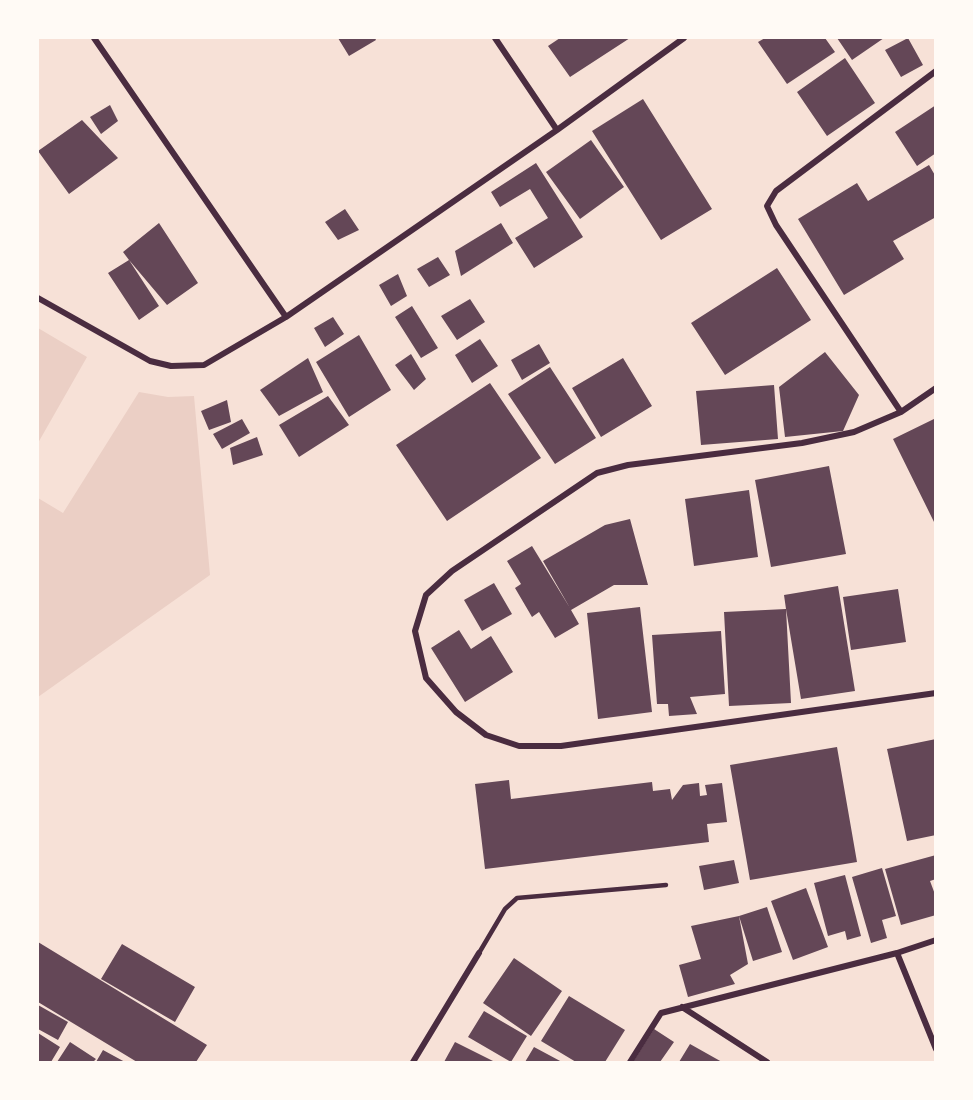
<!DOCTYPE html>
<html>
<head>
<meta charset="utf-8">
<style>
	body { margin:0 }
	#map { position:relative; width:973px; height:1100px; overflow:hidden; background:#f7e1d7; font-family:"Titillium Web",sans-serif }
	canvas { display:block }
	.frame { position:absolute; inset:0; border:39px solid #fffaf5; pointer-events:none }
</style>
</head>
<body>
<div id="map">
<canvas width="973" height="1100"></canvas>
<div class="frame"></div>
</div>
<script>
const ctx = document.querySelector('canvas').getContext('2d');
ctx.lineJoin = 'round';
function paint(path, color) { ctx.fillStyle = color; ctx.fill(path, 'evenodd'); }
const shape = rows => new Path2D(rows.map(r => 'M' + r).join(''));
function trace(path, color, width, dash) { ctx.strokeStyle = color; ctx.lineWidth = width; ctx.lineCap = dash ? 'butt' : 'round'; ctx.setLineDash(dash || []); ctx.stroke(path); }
paint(shape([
	[38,328,87,357,38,443],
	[139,392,168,397,194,396,210,575,38,697,38,498,63,513]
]), '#ebcfc5');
paint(shape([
	[338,38,375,38,376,40,349,56],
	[560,38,630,38,570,77,548,46],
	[765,38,825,38,835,52,787,84,758,42],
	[837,38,884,38,852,60],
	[908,38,923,65,901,77,885,50],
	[845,58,875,103,827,136,797,92],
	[643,99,712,209,661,240,592,131],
	[110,105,118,121,101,134,90,117],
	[936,105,936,153,917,166,895,132],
	[82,120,118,158,69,194,38,151],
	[591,140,624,187,580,219,546,172],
	[536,163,583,237,534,268,515,238,548,218,530,189,500,207,491,192],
	[929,165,936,177,936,217,893,241,904,259,844,295,798,219,857,183,868,201],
	[345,209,359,230,338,240,325,222],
	[159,223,198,283,167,305,129,260,159,306,139,320,108,273,129,260,123,252],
	[501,223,513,243,461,276,455,251],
	[438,257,450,275,429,287,417,269],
	[777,268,811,320,725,375,691,323],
	[398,274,407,296,391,306,379,285],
	[470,299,485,322,457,340,441,316],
	[412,306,438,348,421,358,395,317],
	[333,317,344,334,325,347,314,328],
	[359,335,391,390,349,417,316,362],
	[480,339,498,366,472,383,455,355],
	[539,344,550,363,522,380,511,360],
	[825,352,859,395,843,431,785,437,779,387],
	[411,354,426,379,414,390,395,365],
	[308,358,323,392,279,416,260,390],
	[623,358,652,406,601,437,572,388],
	[550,367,596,438,555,464,508,394],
	[490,383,541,458,447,521,396,445],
	[774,385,778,439,701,445,696,391],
	[328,396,349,425,299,457,279,425],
	[227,400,231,422,209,430,201,411],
	[936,418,936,526,893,439],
	[242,419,250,433,222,449,213,434],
	[257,437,263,455,233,465,230,448],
	[829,466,846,554,771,567,755,480],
	[749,490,758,557,694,566,685,499],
	[630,519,648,585,614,585,571,610,579,624,555,638,539,612,532,617,515,588,521,584,507,561,532,546,570,608,543,561,605,525],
	[494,583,512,614,482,631,464,600],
	[838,586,855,691,801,699,786,609,791,703,729,706,724,612,786,609,784,595],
	[898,589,906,642,851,650,843,597],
	[640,607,652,712,598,719,587,613],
	[459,630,471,649,491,636,513,672,465,702,431,648],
	[721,631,725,694,690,697,697,714,669,716,668,704,657,704,652,635],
	[936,739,936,835,907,841,887,749],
	[837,747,857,862,750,880,730,765],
	[509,780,511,799,652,782,653,791,670,789,672,800,683,785,699,783,700,796,707,795,705,785,722,783,727,822,707,824,709,842,485,869,475,784],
	[936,855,936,879,930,881,936,897,936,915,901,925,885,869],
	[734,860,739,883,704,890,699,866],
	[882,868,896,916,882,920,887,938,871,943,852,877],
	[845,875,861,936,847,940,845,931,828,936,814,883],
	[806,888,828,947,793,960,771,901],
	[767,907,782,952,753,961,739,916,748,964,730,975,735,984,688,997,679,965,701,959,691,926,739,916],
	[38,942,207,1045,196,1062,137,1062,38,1002],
	[122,944,195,987,175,1022,101,979],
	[514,958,562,991,531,1036,483,1003],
	[569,996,625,1030,605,1062,576,1062,541,1041],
	[38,1005,68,1022,58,1040,38,1029],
	[484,1011,527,1036,511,1062,468,1037],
	[654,1029,674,1042,660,1062,633,1062],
	[38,1033,60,1047,51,1062,38,1062],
	[70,1042,96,1059,93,1062,57,1062],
	[455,1042,495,1062,444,1062],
	[690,1044,722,1062,679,1062],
	[534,1047,562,1062,525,1062],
	[103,1050,125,1062,96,1062]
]), '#644757');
trace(shape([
	[479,953,505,909,517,898,666,885]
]), '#4a2c40', 4.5);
trace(shape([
	[94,38,286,317],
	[495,38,557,130],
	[38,298,150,361,171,366,204,365,286,317,557,130,684,38],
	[936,388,901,412,854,432,802,443,628,465,597,473,452,571,426,595,415,631,426,678,456,712,486,735,519,746,561,746,936,693],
	[901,412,776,225,767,206,776,191,936,71],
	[897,953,936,1049],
	[682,1007,767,1062],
	[413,1062,479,953],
	[630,1062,661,1013,897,953,936,940]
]), '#4a2c40', 6);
</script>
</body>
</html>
